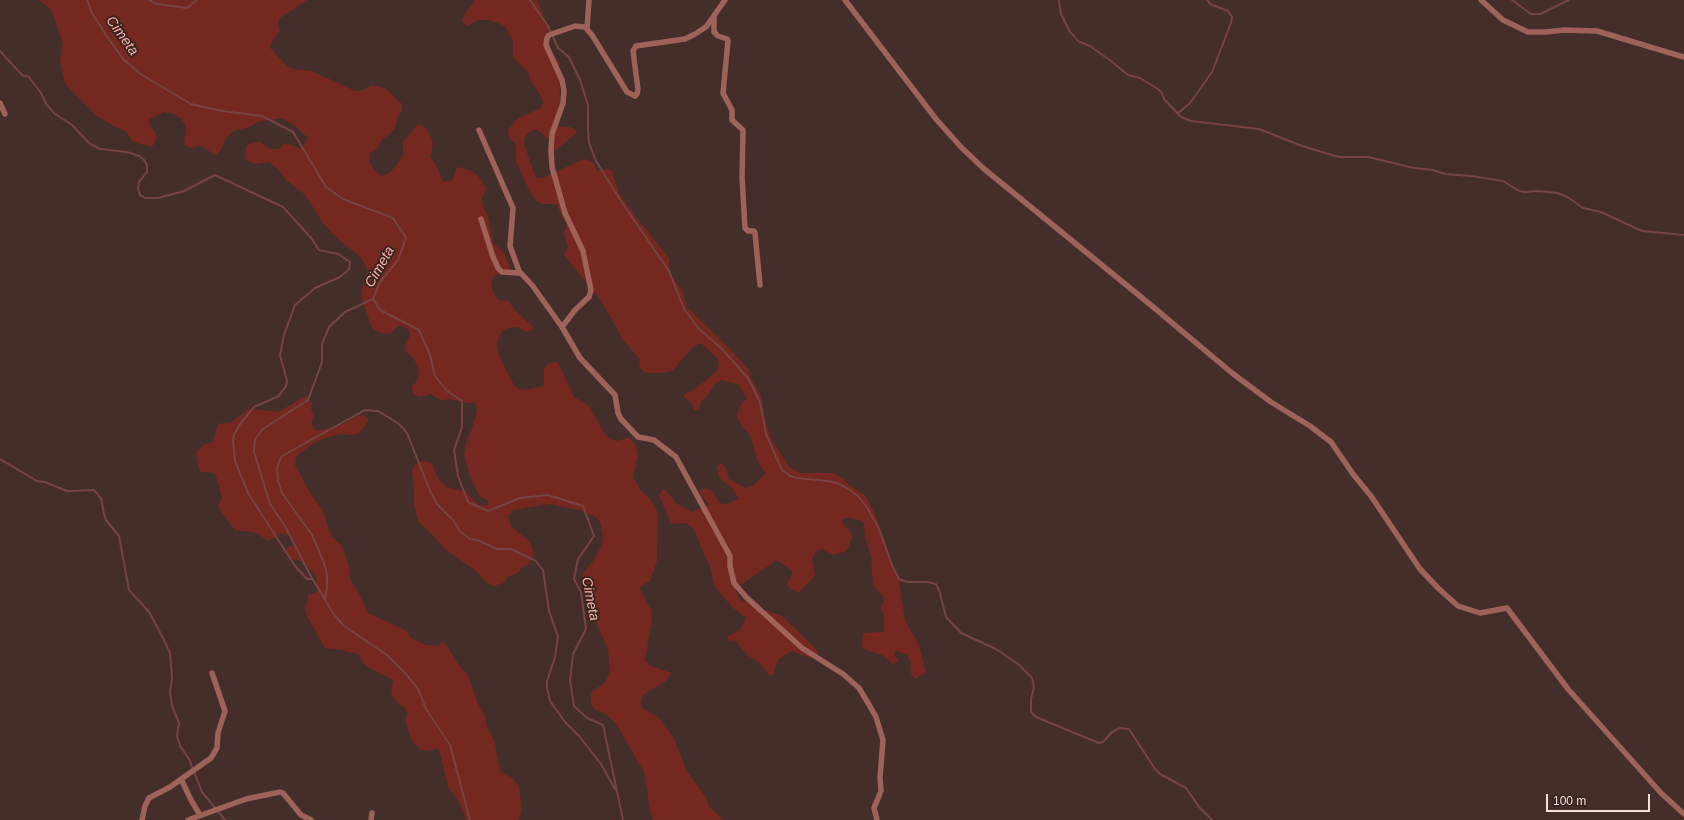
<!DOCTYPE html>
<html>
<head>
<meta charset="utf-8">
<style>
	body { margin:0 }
	#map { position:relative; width:1684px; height:820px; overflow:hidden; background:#442e2a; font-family:Helvetica,sans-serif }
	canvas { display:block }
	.scale { position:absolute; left:1546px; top:794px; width:104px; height:18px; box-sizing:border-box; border:2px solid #f2e3e0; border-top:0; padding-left:5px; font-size:12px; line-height:14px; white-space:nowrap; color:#f2e3e0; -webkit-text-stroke:3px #3a2420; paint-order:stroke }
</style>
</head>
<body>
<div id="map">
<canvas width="1684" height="820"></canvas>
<div class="scale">100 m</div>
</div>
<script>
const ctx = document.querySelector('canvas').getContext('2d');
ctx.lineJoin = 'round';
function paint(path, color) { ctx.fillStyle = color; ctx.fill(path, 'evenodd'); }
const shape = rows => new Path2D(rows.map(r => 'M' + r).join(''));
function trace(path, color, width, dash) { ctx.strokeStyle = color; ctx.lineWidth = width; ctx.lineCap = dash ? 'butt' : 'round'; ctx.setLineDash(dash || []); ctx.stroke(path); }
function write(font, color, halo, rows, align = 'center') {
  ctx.font = font + ' Helvetica,sans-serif'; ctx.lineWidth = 4; ctx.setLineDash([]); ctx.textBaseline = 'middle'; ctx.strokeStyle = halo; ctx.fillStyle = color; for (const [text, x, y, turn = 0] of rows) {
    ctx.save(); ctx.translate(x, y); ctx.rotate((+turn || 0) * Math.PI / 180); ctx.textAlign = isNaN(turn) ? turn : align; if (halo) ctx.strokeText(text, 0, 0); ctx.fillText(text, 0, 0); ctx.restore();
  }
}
paint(shape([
	[38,0,307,0,280,18,278,24,280,30,270,45,271,49,287,66,293,69,312,71,355,91,364,90,371,85,380,87,386,89,400,102,402,104,402,111,398,116,395,129,382,140,377,149,369,154,370,164,379,175,383,176,389,173,396,166,403,155,403,142,417,125,420,124,426,128,431,137,433,144,430,157,435,163,443,182,452,180,457,168,460,167,472,171,478,176,487,189,482,197,483,207,488,216,493,243,504,253,511,269,493,277,491,283,494,295,499,300,508,301,515,310,533,327,532,331,526,332,518,327,509,328,503,330,498,339,497,345,499,356,514,385,517,388,525,390,543,386,544,381,544,369,548,364,558,362,574,397,589,406,604,433,610,439,618,441,629,437,636,446,638,456,633,476,640,490,651,500,658,514,657,561,650,581,639,587,651,610,652,620,645,661,649,665,671,673,666,681,643,695,641,701,642,708,658,717,673,737,687,771,707,799,709,807,724,820,653,820,651,815,644,772,616,724,606,714,594,709,591,703,591,693,605,682,610,672,608,648,598,628,593,612,585,597,582,579,583,573,594,560,602,545,603,538,600,522,596,517,579,510,549,504,513,510,508,516,511,526,530,542,534,554,528,565,522,567,518,573,509,576,503,583,494,586,487,583,476,571,446,550,431,533,418,522,414,503,414,488,412,471,414,465,422,461,432,463,437,477,446,487,466,492,479,505,488,505,488,501,479,495,470,477,464,454,467,439,472,429,477,411,476,405,474,403,469,403,448,399,442,401,431,394,420,397,413,394,412,387,418,379,419,369,414,359,406,351,405,345,410,336,410,332,408,329,399,325,391,333,387,334,378,332,372,328,362,299,361,291,366,278,367,268,360,256,340,241,322,222,315,210,304,194,286,180,278,169,269,162,256,164,247,161,245,159,246,146,249,144,260,142,270,149,279,149,283,144,293,145,299,149,304,146,307,140,307,137,294,125,281,118,257,122,250,127,233,131,226,138,221,150,216,155,200,146,191,148,185,146,184,140,186,134,185,124,180,118,174,114,164,112,149,119,149,125,155,132,157,138,152,147,133,142,126,131,114,126,97,116,65,84,60,61,63,43,51,10,46,5],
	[475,0,537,0,549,28,545,36,546,42,559,63,560,101,554,124,560,127,570,127,576,130,577,133,553,152,551,150,549,140,543,134,535,129,527,134,524,140,525,147,536,178,542,178,584,159,593,162,597,171,610,169,612,171,619,193,639,221,669,258,669,271,682,291,687,307,728,347,749,370,750,376,761,396,765,419,771,438,789,467,801,473,833,473,843,478,849,485,866,496,876,516,899,582,905,620,919,645,926,672,916,679,911,674,910,660,907,654,896,651,894,653,898,661,893,664,882,655,864,649,862,646,863,633,884,632,884,617,881,608,884,598,873,585,871,556,865,538,864,524,862,521,851,518,845,518,842,521,843,524,850,531,852,537,849,547,844,552,833,555,822,549,816,551,812,559,815,575,799,593,788,587,787,584,792,575,792,571,777,560,735,589,741,601,755,603,764,610,782,616,819,652,811,658,791,651,778,660,773,675,770,676,759,662,750,657,740,647,736,641,733,640,731,641,728,640,728,636,740,630,746,618,732,607,715,587,710,567,694,530,690,525,684,523,671,524,659,495,662,490,665,489,676,503,692,512,709,505,700,493,701,490,706,488,712,491,720,503,726,504,739,499,733,489,719,478,717,467,720,463,725,466,729,479,746,488,754,485,766,473,759,464,749,433,742,426,737,417,739,407,747,398,738,384,721,380,715,384,708,395,701,402,699,410,694,410,691,402,684,397,684,394,695,389,711,376,717,371,719,365,718,359,701,343,694,346,672,371,662,373,649,373,644,372,639,366,640,360,624,341,600,299,564,255,568,247,564,233,567,224,562,217,557,204,542,204,536,201,530,192,516,161,516,145,509,137,508,130,518,118,541,108,543,102,541,96,530,80,529,73,513,57,513,40,505,27,498,23,488,20,478,20,467,26,462,21,464,15],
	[306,396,312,403,311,410,314,415,311,424,314,429,317,431,343,424,355,417,364,415,369,420,362,430,357,434,351,435,341,434,328,437,315,442,299,454,296,458,295,465,309,491,324,513,329,531,332,537,342,546,349,566,350,579,360,595,368,613,405,630,411,638,426,645,439,646,440,642,446,644,459,665,468,675,478,704,485,716,487,728,494,739,500,771,512,778,519,786,522,810,519,820,466,820,464,813,458,800,449,789,439,750,436,748,430,751,421,750,412,741,405,721,407,715,406,709,396,701,391,693,393,680,368,667,362,662,360,656,354,652,349,653,343,650,325,648,306,614,305,607,309,594,318,592,316,575,301,561,291,559,285,553,288,547,294,546,294,540,291,537,282,533,268,541,257,533,235,530,219,509,218,506,222,497,215,473,202,472,199,470,196,453,205,444,211,443,213,441,218,424,232,422,248,409,278,412]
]), '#75281f');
trace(shape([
	[87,0,92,13,106,35,123,59,142,75,191,104,222,111,262,116,293,132,326,187,343,199,393,218,406,238,398,260,380,282,373,299,380,310,419,330,430,355,435,376,447,391,462,401,462,427,454,450,458,476,468,502,488,511,520,498,548,495,583,506,594,536,578,559,574,579,581,592,586,629,573,654,570,680,574,706,587,718,603,725,623,820],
	[149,0,157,4,187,8,197,0],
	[530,0,548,26,558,48,569,57,580,80,588,105,588,129,589,143,596,161,619,198,669,271,684,309,699,329,721,348,748,378,760,402,766,434,782,470,790,476,796,478,828,481,837,483,847,488,858,496,868,509,879,529,892,565,899,579,907,582,927,582,936,584,939,590,946,617,961,633,996,649,1018,664,1032,678,1034,687,1031,699,1031,712,1036,717,1099,743,1103,742,1112,732,1120,728,1129,729,1155,769,1160,774,1186,788,1199,807,1212,820],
	[1059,0,1061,14,1070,32,1074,36,1078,41,1090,46,1111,61,1128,75,1140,78,1158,89,1162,93,1164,99,1181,117,1191,121,1259,129,1302,146,1339,157,1368,157,1414,168,1433,170,1445,174,1471,176,1503,181,1519,191,1525,192,1538,191,1558,193,1569,198,1583,208,1601,212,1642,231,1684,235],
	[1512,0,1531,14,1540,14,1569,0],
	[0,51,22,75,29,77,41,93,46,104,55,114,72,125,89,143,100,149,127,152,139,156,144,160,147,165,147,172,139,182,138,189,140,195,145,198,158,198,184,191,215,175,283,207,312,239,319,250,338,254,350,262,349,269,345,273,340,277,315,288,295,305,284,335,280,355,287,381,286,386,279,396,254,407,240,424,234,435,233,441,235,461,248,493,295,566,307,579,313,579],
	[1178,113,1190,103,1212,72,1231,23,1232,17,1228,11,1210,4,1207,0],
	[373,299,345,312,329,327,322,344,322,362,308,400,263,429,255,439,254,452,270,504,285,526,309,573,333,613,344,626,387,655,405,673,418,689,426,709,450,745,470,820],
	[0,459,37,481,45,482,67,491,94,490,101,498,104,514,106,520,119,536,129,590,149,612,163,638,170,653,172,678,170,692,172,706,179,723,177,736,180,746,189,759,202,792,225,820],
	[325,599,327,588,327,574,324,563,312,535,282,493,278,481,277,469,279,462,282,456,365,410,378,411,399,424,407,433,431,493,438,505,453,520,460,531,470,539,477,540,497,549,511,549,536,561,543,570,549,611,558,637,555,657,547,681,547,688,550,701,565,722,579,736,601,764,615,789]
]), '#754443', 2);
trace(shape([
	[725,0,706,27,695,34,685,39,636,46,633,51,638,89,637,94,635,96,627,92,592,35,585,27,575,26,549,35,547,38,546,45,562,80,564,91,563,103,552,134,551,150,552,167,565,213,583,251,591,290,589,297,575,310,562,327,580,358,615,395,618,413,621,419,638,437,654,440,676,457,730,556,730,566,734,583,746,597,802,648,843,674,859,688,868,703,876,717,883,740,880,778,881,791,874,808,877,820],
	[845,0,936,119,961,147,983,168,1152,306,1232,373,1271,402,1310,426,1331,442,1353,474,1371,496,1420,569,1438,588,1458,606,1480,613,1507,608,1568,689,1661,793,1684,814],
	[1481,0,1503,20,1528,32,1546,32,1564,30,1597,31,1684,57],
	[714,17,714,32,718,36,727,39,728,41,723,93,732,110,732,120,743,130,742,177,745,228,748,231,754,231,755,233,760,285],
	[587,29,589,0],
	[0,103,5,114],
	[479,130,513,208,510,246,519,271,532,285,562,327],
	[481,219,493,257,498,268,502,272,520,273],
	[181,779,191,800,200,815],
	[142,820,145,806,149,798,170,787,211,758,217,748,218,733,225,711,212,673],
	[188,820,246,799,280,792,283,793,301,815,311,820],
	[371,820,372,813]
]), '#9f6259', 5.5);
write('italic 14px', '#ffb4a8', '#3a2420', [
	["Cimeta",122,36,54],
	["Cimeta",380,267,-60],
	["Cimeta",590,599,79]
]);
</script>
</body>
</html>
